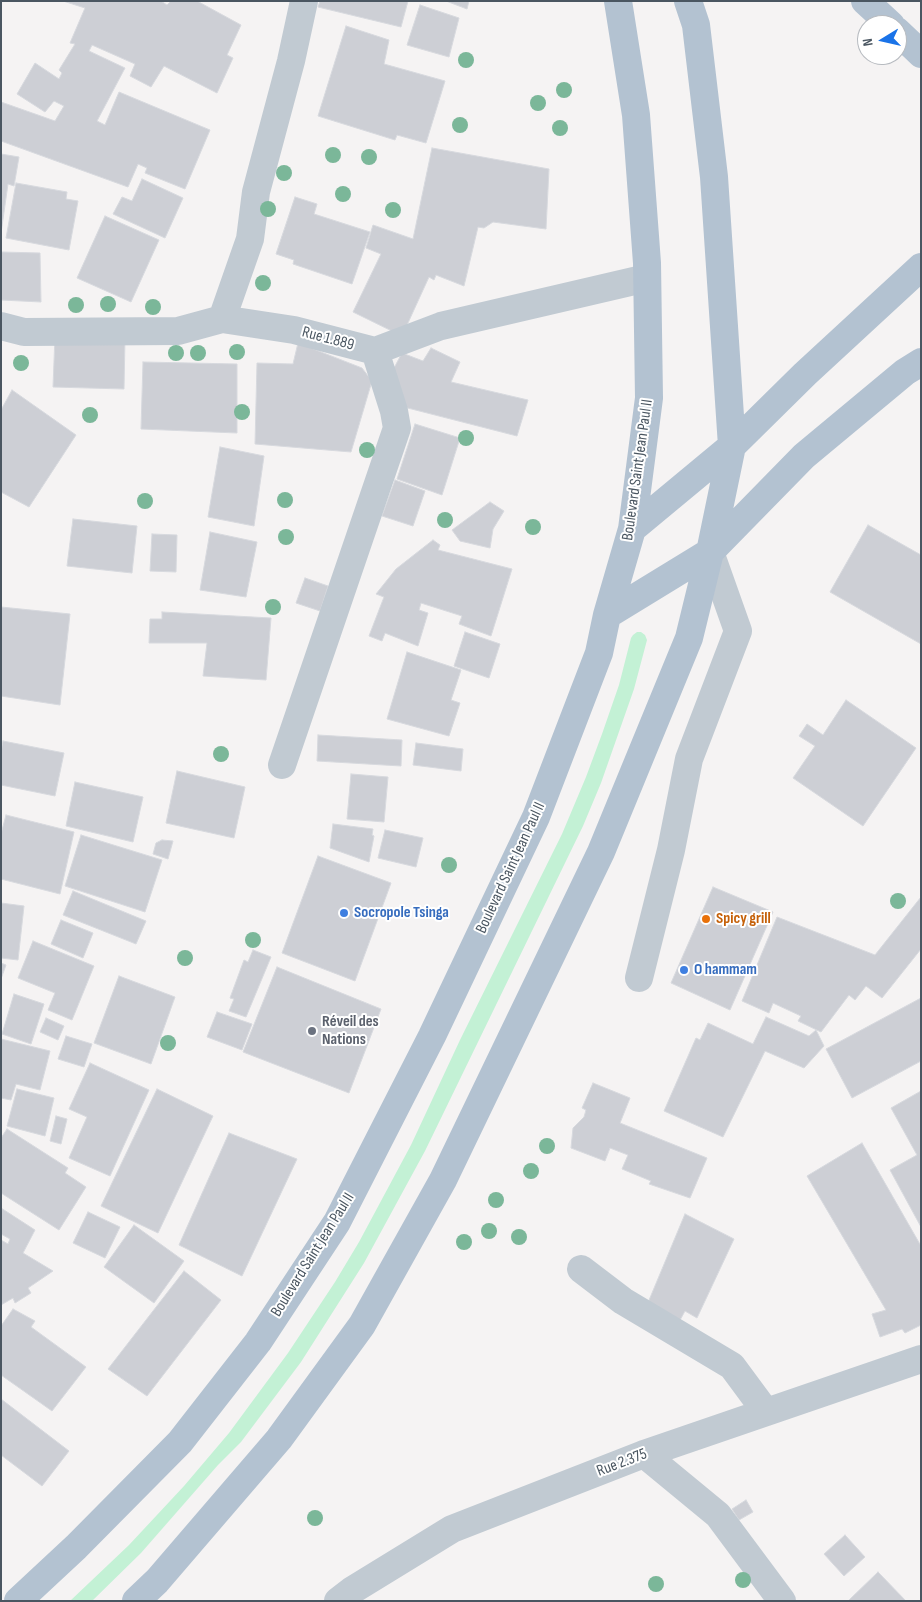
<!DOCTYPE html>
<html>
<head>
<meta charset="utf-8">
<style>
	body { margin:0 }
	#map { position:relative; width:922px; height:1602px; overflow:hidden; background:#f5f3f3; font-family:"Sofia Sans Condensed",sans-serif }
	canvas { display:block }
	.frame { position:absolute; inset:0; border:2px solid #4a5661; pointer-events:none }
	.north { position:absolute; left:857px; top:15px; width:50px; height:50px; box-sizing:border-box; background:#fff; border:1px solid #b7bbc0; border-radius:50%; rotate:261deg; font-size:14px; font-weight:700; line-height:20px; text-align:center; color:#4a5661 }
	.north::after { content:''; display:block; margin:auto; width:18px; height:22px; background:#1a73e8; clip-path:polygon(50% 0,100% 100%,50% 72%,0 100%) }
</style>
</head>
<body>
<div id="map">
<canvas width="922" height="1602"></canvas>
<div class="frame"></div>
<div class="north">N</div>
</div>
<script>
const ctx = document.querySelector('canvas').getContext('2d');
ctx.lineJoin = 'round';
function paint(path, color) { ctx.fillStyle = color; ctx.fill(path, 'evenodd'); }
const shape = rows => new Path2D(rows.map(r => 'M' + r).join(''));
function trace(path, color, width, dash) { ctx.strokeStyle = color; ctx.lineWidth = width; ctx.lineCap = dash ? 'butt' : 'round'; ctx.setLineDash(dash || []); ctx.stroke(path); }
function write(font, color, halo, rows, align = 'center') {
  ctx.font = font + ' "Sofia Sans Condensed",sans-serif'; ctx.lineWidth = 4; ctx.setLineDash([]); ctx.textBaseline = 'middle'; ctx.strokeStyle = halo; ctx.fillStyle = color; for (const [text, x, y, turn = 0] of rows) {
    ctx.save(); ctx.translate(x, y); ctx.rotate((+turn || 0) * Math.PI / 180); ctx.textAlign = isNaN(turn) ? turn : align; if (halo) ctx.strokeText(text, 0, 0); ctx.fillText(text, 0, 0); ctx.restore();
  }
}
paint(shape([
	[637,632,641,632,645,635,647,640,634,689,601,783,583,826,425,1151,364,1263,301,1362,241,1442,218,1465,141,1553,92,1601,70,1601,129,1545,184,1486,229,1433,288,1353,335,1282,359,1242,411,1145,460,1040,562,834,586,777,602,734,619,685,631,638,633,635]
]), '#c3f1d5');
const building = shape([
	[63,1,161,1,167,5,171,1,197,1,241,25,227,55,233,58,217,93,164,66,151,87,130,76,135,64,92,45,89,51,125,68,97,121,105,125,119,92,210,130,185,189,145,173,147,168,138,164,128,187,1,141,1,102,55,121,64,106,54,101,45,112,17,94,35,63,59,79,62,73,59,70,75,44,70,43,85,8,63,1],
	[320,1,408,1,401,27,318,7,320,1],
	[446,1,469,1,467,9,446,1],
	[420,5,459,18,449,57,407,45,420,5],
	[346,26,389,40,384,64,445,81,426,143,397,135,395,140,318,116,346,26],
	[432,148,549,169,546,229,493,222,484,228,478,227,464,286,436,275,434,280,429,277,402,336,353,312,381,254,366,248,373,225,413,239,432,148],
	[1,154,19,157,14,186,8,184,1,233,1,154],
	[142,179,183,198,165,238,113,214,122,197,132,201,142,179],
	[16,183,67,192,66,199,78,201,69,250,6,238,16,183],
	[295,197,317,204,314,214,370,232,352,284,293,264,294,260,276,254,295,197],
	[105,216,159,240,131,302,77,278,105,216],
	[1,252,40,253,41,302,1,300,1,252],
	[55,336,125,338,124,389,53,387,55,336],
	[298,343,362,368,372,381,351,452,255,444,257,363,293,364,298,343],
	[431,348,460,362,451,382,528,400,517,436,396,405,386,383,402,353,423,361,431,348],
	[143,362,237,364,237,433,141,429,143,362],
	[12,390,76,435,29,507,1,492,1,410,12,390],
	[415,424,460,438,442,495,397,479,415,424],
	[220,447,264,456,254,526,208,517,220,447],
	[395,480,425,491,413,526,382,516,395,480],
	[490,502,504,511,493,529,490,548,460,541,452,530,490,502],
	[73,519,137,526,132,573,67,566,73,519],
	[868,525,921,555,921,644,830,592,868,525],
	[210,532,257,542,246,597,200,590,210,532],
	[152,534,177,535,176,572,150,571,152,534],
	[433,540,440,545,438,550,512,569,491,636,459,624,462,616,421,603,419,610,428,613,418,646,385,633,382,641,369,636,384,597,376,594,396,569,433,540],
	[305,578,328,586,320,611,296,603,305,578],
	[1,607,70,614,60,705,1,696,1,607],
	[162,612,271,618,266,680,203,676,207,643,149,643,150,619,162,619,162,612],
	[465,632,500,644,489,678,454,666,465,632],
	[407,652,461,670,451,700,460,703,449,736,387,719,407,652],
	[846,700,916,748,863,826,793,778,815,746,799,736,807,724,823,735,846,700],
	[318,735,402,740,401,766,317,761,318,735],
	[3,741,64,753,55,796,1,785,1,752,3,741],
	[416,743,463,749,461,771,413,765,416,743],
	[177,771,245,787,234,838,166,823,177,771],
	[351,774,388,777,384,822,347,819,351,774],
	[75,782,143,797,133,842,66,826,75,782],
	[6,815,74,832,60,894,1,879,1,834,6,815],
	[333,824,373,829,372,835,374,836,369,862,330,848,333,824],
	[385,830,423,838,416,867,378,858,385,830],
	[81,835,162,860,145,912,65,886,81,835],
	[162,840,173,841,168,859,153,854,156,843,162,840],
	[318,856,391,883,355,981,282,953,318,856],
	[713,887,773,912,730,1010,671,983,713,887],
	[73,891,146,921,136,944,63,915,73,891],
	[921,897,921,949,882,998,866,986,855,1000,849,995,821,1032,798,1021,801,1016,773,1003,769,1013,742,1001,777,917,875,955,921,897],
	[1,903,24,906,18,960,1,958,1,903],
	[61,920,93,933,83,958,51,944,61,920],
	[33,941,94,966,72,1020,48,1010,55,993,18,978,33,941],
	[253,950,271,957,246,1017,229,1011,234,999,230,998,244,960,248,962,253,950],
	[1,963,6,965,1,979,1,963],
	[277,967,381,1009,349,1093,243,1052,277,967],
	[119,976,175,997,151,1064,94,1043,119,976],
	[14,994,44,1004,31,1044,2,1034,14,994],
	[921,998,921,1061,852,1098,826,1049,921,998],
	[217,1012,252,1024,242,1050,207,1037,217,1012],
	[766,1017,809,1036,816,1030,824,1046,804,1068,765,1051,723,1137,664,1111,696,1038,700,1040,708,1023,753,1044,766,1017],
	[46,1018,64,1026,58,1040,40,1032,46,1018],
	[66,1036,92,1044,84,1067,58,1059,66,1036],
	[1,1039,50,1051,40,1090,16,1084,11,1100,1,1098,1,1039],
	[90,1063,149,1090,110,1176,69,1158,87,1117,69,1109,90,1063],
	[593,1083,630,1098,620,1123,707,1158,690,1198,649,1184,651,1181,622,1169,628,1155,610,1148,605,1161,571,1148,573,1128,584,1117,586,1110,582,1108,593,1083],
	[17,1089,54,1098,45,1136,7,1126,17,1089],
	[157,1089,213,1116,158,1233,101,1206,157,1089],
	[921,1091,921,1227,890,1170,917,1155,891,1108,921,1091],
	[56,1116,67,1119,61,1144,50,1141,56,1116],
	[7,1129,68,1168,65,1173,86,1187,59,1230,1,1193,1,1138,7,1129],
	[229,1133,297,1159,242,1276,179,1245,229,1133],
	[862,1143,921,1246,921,1325,905,1333,902,1329,880,1337,872,1314,886,1310,807,1176,862,1143],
	[1,1208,35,1230,23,1253,53,1271,28,1288,31,1293,15,1303,13,1298,1,1305,1,1240,8,1244,10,1239,1,1234,1,1208],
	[88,1212,120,1227,105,1258,73,1243,88,1212],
	[685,1214,734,1239,697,1318,685,1311,679,1322,647,1305,685,1214],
	[134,1225,184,1261,154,1303,104,1267,134,1225],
	[184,1271,221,1300,147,1396,108,1369,184,1271],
	[13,1309,35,1321,31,1327,86,1367,52,1411,1,1375,1,1326,13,1309],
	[1,1399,69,1451,42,1486,1,1455,1,1399],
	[746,1500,753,1512,739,1520,732,1509,746,1500],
	[845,1535,865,1557,844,1576,824,1554,845,1535],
	[878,1572,906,1601,848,1601,878,1572]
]);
paint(building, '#cdcfd5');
trace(building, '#d7d9de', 1);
trace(shape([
	[222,319,250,239,256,192,291,61,304,1],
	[1,326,24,332,178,331,222,319,294,330,375,351,441,326,647,278],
	[282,765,397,428,394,411,375,351],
	[639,978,671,850,689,759,738,631,710,552],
	[581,1269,623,1301,732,1366,766,1412],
	[644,1454,718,1515,782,1601],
	[338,1601,351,1591,452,1529,644,1454,921,1359]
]), '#c1cad2', 28);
trace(shape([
	[865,1,891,25],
	[897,31,921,54],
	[632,529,732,446,805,374,921,267],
	[607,615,710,552,804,456,905,372,921,362],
	[18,1601,76,1547,180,1442,258,1342,337,1222,432,1036,536,817,599,653,607,615,632,529,649,398,647,263,636,115,618,1],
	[136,1601,157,1581,279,1439,362,1325,443,1180,601,852,689,638,710,552,732,446,714,177,696,25,688,1]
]), '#b3c2d1', 28);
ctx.fillStyle = '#7bb799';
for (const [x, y] of [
	[466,60],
	[564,90],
	[538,103],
	[460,125],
	[560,128],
	[333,155],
	[369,157],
	[284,173],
	[343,194],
	[268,209],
	[393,210],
	[263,283],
	[108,304],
	[76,305],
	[153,307],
	[237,352],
	[176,353],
	[198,353],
	[21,363],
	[242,412],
	[90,415],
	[466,438],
	[367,450],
	[285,500],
	[145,501],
	[445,520],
	[533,527],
	[286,537],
	[273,607],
	[221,754],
	[449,865],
	[898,901],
	[253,940],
	[185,958],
	[168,1043],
	[547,1146],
	[531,1171],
	[496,1200],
	[489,1231],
	[519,1237],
	[464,1242],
	[315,1518],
	[743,1580],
	[656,1584]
]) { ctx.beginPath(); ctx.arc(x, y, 8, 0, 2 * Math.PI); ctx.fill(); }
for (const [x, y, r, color] of [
	[344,913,5,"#3f7fe0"],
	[706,919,5,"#e8710a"],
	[684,970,5,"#3f7fe0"],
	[312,1031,5,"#6b7280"]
]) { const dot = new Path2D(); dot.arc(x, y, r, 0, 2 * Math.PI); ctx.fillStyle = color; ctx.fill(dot); trace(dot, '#fff', 2); }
write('16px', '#4a5661', '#fff', [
	["Rue 1.889",328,339,15],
	["Boulevard Saint Jean Paul II",638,470,-82],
	["Boulevard Saint Jean Paul II",511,868,-65],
	["Boulevard Saint Jean Paul II",313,1255,-58],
	["Rue 2.375",622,1463,-21]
]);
write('bold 16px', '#366cbe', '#fff', [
	["Socropole Tsinga",354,913],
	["O hammam",694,970]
], 'left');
write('bold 16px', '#c56008', '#fff', [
	["Spicy grill",716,919]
], 'left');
write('bold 16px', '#5b616d', '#fff', [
	["Réveil des",322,1022],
	["Nations",322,1040]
], 'left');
</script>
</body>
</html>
